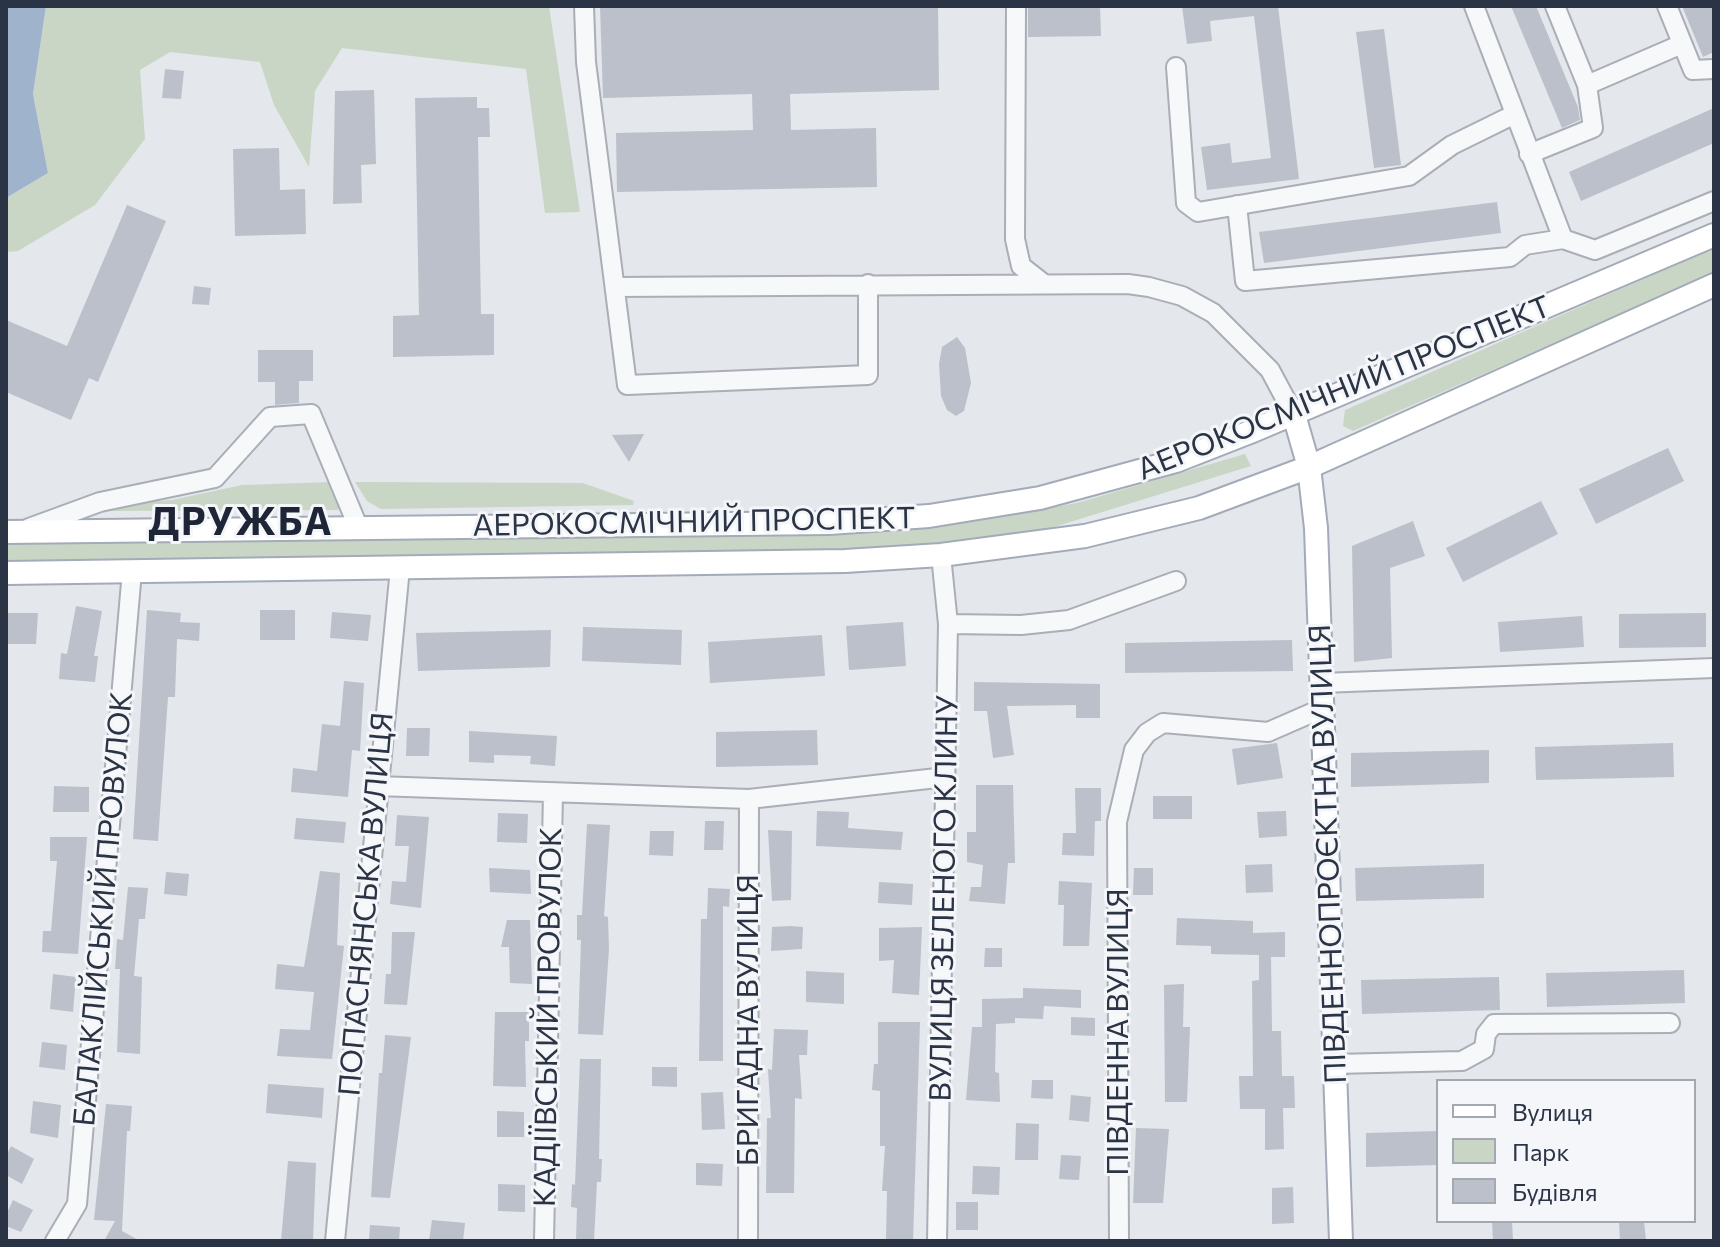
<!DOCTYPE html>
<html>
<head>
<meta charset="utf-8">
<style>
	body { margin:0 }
	#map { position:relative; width:1720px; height:1247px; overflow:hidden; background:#e4e7ec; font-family:Commissioner,sans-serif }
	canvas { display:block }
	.frame { position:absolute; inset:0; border:8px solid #2b3445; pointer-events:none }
	.legend { position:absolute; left:1436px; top:1079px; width:260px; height:144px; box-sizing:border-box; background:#f4f6f9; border:2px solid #a4a8b1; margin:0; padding:10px 14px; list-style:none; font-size:24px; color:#2b3445 }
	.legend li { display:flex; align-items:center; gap:16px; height:40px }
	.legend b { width:40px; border:2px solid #a4a8b1 }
</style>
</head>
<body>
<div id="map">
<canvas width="1720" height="1247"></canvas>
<div class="frame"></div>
<ul class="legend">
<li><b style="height:10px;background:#fff"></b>Вулиця</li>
<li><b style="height:22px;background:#c9d6c5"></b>Парк</li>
<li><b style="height:22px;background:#bbc0ca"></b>Будівля</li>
</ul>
</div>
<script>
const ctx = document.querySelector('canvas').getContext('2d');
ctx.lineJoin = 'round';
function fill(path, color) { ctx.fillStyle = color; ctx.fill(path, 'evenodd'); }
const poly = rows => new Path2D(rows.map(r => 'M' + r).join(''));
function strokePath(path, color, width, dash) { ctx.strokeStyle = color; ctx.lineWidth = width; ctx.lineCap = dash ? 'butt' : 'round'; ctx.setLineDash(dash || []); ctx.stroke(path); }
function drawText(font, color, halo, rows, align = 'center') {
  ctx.font = font + ' Commissioner,sans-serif'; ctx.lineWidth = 6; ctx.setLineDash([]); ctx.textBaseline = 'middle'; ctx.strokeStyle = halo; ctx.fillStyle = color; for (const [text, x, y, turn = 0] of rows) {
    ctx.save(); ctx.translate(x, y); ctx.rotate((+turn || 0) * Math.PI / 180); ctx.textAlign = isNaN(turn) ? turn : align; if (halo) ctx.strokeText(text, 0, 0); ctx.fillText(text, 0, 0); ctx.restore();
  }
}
fill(poly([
	[46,6,549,6,580,212,545,213,526,69,342,48,315,91,309,167,274,105,260,62,170,52,140,70,145,139,95,205,18,251,6,252,6,198,48,173,33,94],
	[1714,248,1714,273,1353,431,1343,426,1345,410],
	[1245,454,1251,466,1025,536,906,548,653,556,6,565,6,542,878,529,1008,515,1077,503],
	[333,482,341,507,337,510,108,511,111,504,172,500,242,485],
	[355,482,583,483,634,501,633,505,381,509,367,501]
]), '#c9d6c5');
fill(poly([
	[6,6,46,6,33,94,48,173,6,198]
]), '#9fb4cc');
fill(poly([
	[600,6,938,6,939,90,790,94,791,130,876,128,877,187,617,192,616,133,753,130,752,94,603,98],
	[1028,6,1100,6,1101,36,1028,37],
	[1182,6,1278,6,1299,179,1207,190,1201,147,1230,143,1232,163,1271,158,1254,16,1210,21,1212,41,1187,44],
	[1511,6,1536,6,1578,107,1580,120,1562,128],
	[1682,6,1714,6,1714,52,1703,57],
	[1384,29,1401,165,1374,168,1356,32],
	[165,69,184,71,181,99,162,98],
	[374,90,376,164,361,165,362,203,333,204,335,91],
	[477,97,477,108,489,108,490,137,478,137,481,314,494,314,494,355,393,357,393,316,419,315,415,98],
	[1714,108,1714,143,1581,201,1569,172],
	[279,148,280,190,305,189,306,234,235,236,233,149],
	[1497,202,1501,233,1264,263,1259,232],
	[127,205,166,221,98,382,89,378,71,420,6,392,6,320,67,346],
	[194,286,211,288,209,305,192,304],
	[957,337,965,348,971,383,964,411,956,416,947,410,941,396,939,364,942,347],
	[258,350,313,350,313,381,299,381,299,403,275,405,275,382,258,382],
	[644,434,629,462,612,435],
	[1668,448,1684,481,1596,524,1579,489],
	[1541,501,1558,534,1463,582,1446,548],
	[1413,521,1425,556,1390,568,1392,658,1354,662,1352,546],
	[76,606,102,611,94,656,98,656,95,682,59,679,61,653,67,654],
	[147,610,181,613,180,622,200,623,199,641,177,639,175,697,168,697,158,841,133,839],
	[260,610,295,610,295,640,260,640],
	[332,612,371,615,368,641,330,638],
	[7,613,38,613,36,644,6,644],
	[1706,613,1706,647,1619,648,1619,614],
	[1582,616,1584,647,1500,652,1498,622],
	[903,622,906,666,849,670,846,626],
	[583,627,682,630,681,665,582,661],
	[551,630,550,667,418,671,416,633],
	[822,635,825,676,710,683,708,642],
	[1292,640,1293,671,1125,673,1125,643],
	[344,681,364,683,360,751,352,750,348,797,291,792,293,768,317,771,322,724,340,726],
	[974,682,1100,684,1100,718,1076,718,1076,705,1007,706,1014,755,993,758,987,711,974,711],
	[407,728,430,728,429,756,406,756],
	[817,730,818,765,716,767,716,732],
	[469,731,557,736,555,766,530,764,531,756,494,755,494,763,469,762],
	[1277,743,1283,778,1237,785,1232,749],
	[1673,743,1674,777,1536,780,1535,747],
	[1489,750,1489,783,1351,787,1351,753],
	[976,785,1013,785,1015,863,1008,863,1005,904,969,901,971,887,981,887,983,865,967,862,967,832,976,832],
	[54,786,89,787,89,812,53,812],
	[1075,788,1101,788,1101,821,1095,821,1094,856,1062,855,1063,833,1076,833],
	[1153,796,1192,796,1192,819,1153,819],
	[817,811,849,812,848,828,903,832,901,850,816,846],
	[1286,811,1287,836,1259,838,1257,812],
	[498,813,528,814,527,843,497,842],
	[397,815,429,817,421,908,390,904,392,881,406,882,409,846,395,846],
	[296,818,346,822,344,843,294,839],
	[705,821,724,821,723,850,704,850],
	[587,824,610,825,604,916,608,917,609,949,603,1035,578,1034,581,940,577,940,577,915,582,915],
	[768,830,792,831,791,900,772,901],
	[650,831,674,831,673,856,649,855],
	[50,837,87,837,78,954,42,952,43,931,51,931,57,861,50,861],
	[1272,864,1273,892,1246,893,1245,865],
	[1484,864,1484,898,1356,901,1355,868],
	[489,868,530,870,531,894,490,892],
	[1134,868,1153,868,1153,895,1133,895],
	[320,871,340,873,337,945,344,946,332,1059,277,1056,280,1029,310,1030,314,992,275,989,277,964,304,967],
	[166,872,189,874,187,896,164,894],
	[1059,881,1092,883,1089,946,1063,946,1064,905,1058,905],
	[879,882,913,884,912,905,878,903],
	[128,887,148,888,145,919,139,919,134,976,142,977,140,1054,117,1052,120,969,115,969,117,939,123,940],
	[708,888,730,889,729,907,723,906,723,1061,699,1061,701,919,707,919],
	[1177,918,1253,921,1253,933,1285,932,1285,957,1271,957,1272,1031,1281,1031,1282,1076,1294,1076,1295,1108,1283,1108,1284,1149,1265,1150,1265,1109,1240,1109,1239,1076,1253,1076,1252,981,1259,980,1259,955,1211,954,1211,946,1176,945],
	[507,920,530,920,532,984,510,983,509,947,501,947],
	[790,926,803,927,802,949,771,951,772,927],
	[922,927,919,995,892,993,894,960,879,961,879,928],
	[392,932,415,932,407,1005,384,1004,386,974,391,974],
	[985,948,1002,948,1002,967,984,967],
	[1684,970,1685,1003,1547,1007,1546,973],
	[806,971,844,973,844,1004,806,1002],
	[53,974,76,977,73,1012,50,1009],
	[1499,977,1500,1010,1362,1014,1361,980],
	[1184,984,1183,1027,1190,1027,1187,1102,1165,1102,1164,985],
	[1023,988,1081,990,1081,1008,1044,1006,1043,1019,1015,1018,1015,1023,996,1024,995,1072,999,1073,1000,1102,966,1100,972,1027,982,1027,982,999,1023,998],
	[495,1012,529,1012,529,1041,525,1041,526,1087,493,1086],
	[1071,1017,1095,1018,1095,1036,1071,1035],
	[878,1022,920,1022,913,1241,886,1241,887,1191,882,1191,885,1146,880,1146,880,1091,872,1090,874,1064,878,1064],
	[774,1029,808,1030,807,1055,799,1055,802,1099,795,1098,794,1193,766,1193,767,1118,771,1118,768,1069,772,1070],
	[385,1035,411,1037,390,1198,371,1197,379,1073,382,1073],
	[42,1042,67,1045,65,1070,39,1067],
	[580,1059,601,1059,599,1159,602,1159,601,1182,597,1182,594,1241,576,1241,577,1208,571,1207,572,1184,575,1185],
	[652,1067,677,1067,677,1087,652,1086],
	[1032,1080,1053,1080,1053,1099,1031,1098],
	[268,1084,324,1088,322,1118,266,1113],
	[723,1092,725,1129,702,1130,701,1093],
	[1071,1095,1091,1097,1089,1122,1069,1120],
	[33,1101,61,1105,58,1138,30,1133],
	[106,1104,132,1106,130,1131,127,1131,122,1231,140,1241,104,1241,115,1221,94,1220],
	[497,1111,524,1112,524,1137,497,1137],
	[1016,1123,1039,1124,1038,1160,1015,1160],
	[1136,1128,1169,1129,1163,1203,1133,1203],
	[1438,1131,1438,1165,1366,1167,1366,1133],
	[11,1146,34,1159,22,1184,6,1175,6,1156],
	[1061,1155,1081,1156,1079,1180,1059,1179],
	[288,1161,316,1163,313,1241,281,1241],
	[696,1163,723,1164,722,1186,696,1185],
	[973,1166,1000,1167,999,1195,972,1194],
	[498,1184,525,1185,525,1212,498,1211],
	[1293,1187,1294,1223,1272,1224,1272,1188],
	[13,1200,33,1210,21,1232,6,1226,6,1215],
	[956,1202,978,1202,978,1230,956,1230],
	[432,1220,465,1223,463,1241,429,1241],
	[1492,1221,1512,1221,1513,1241,1493,1241],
	[1619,1221,1644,1221,1646,1241,1620,1241],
	[370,1225,400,1227,399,1241,369,1241]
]), '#bbc0ca');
const minor = poly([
	[584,6,586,62,627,385,868,375,868,284],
	[1016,6,1015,239,1021,266,1044,284],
	[1474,6,1563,239,1595,250,1714,201],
	[1555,6,1587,85,1682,44],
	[1667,6,1693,70,1714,69],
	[1176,67,1186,203,1198,212,1409,176,1452,145,1515,114],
	[1529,154,1593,128,1587,85],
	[1237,205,1245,281,1510,257,1525,245,1563,239],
	[615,287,1128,284,1149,287,1182,296,1213,313,1270,370,1294,415],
	[29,528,100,502,215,478,270,417,311,414,359,529],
	[948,624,1021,625,1069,620,1176,581],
	[1322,683,1714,668],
	[377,786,749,799,946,777],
	[1335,1064,1462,1061,1484,1049,1486,1034,1494,1024,1670,1023],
	[55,1241,77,1204,132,571],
	[335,1241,400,568],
	[544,1241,553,793],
	[748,1241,749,799],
	[937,1241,948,624,941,555],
	[1119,1241,1117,822,1134,750,1147,733,1163,723,1268,732,1323,708]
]);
const major = poly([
	[1294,415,1309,467,1316,528,1341,1241],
	[6,532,829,523,929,516,1040,498,1176,461,1250,432,1714,235],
	[6,573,845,561,941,555,1085,536,1199,508,1309,467,1714,285]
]);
strokePath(minor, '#a9aeb7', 22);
strokePath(major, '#a3abb8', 26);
strokePath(minor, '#f7f8fa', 18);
strokePath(major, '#fff', 22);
drawText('30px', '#2b3445', '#f4f6f9', [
	["АЕРОКОСМІЧНИЙ ПРОСПЕКТ",1344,388,-22],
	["АЕРОКОСМІЧНИЙ ПРОСПЕКТ",694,522,-1],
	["ПІВДЕННОПРОЄКТНА ВУЛИЦЯ",1328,854,-92],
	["ВУЛИЦЯ ЗЕЛЕНОГО КЛИНУ",944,898,-89],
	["ПОПАСНЯНСЬКА ВУЛИЦЯ",366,904,-85],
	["БАЛАКЛІЙСЬКИЙ ПРОВУЛОК",103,909,-85],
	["КАДІЇВСЬКИЙ ПРОВУЛОК",548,1017,-89],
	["БРИГАДНА ВУЛИЦЯ",748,1020,-90],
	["ПІВДЕННА ВУЛИЦЯ",1118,1032,-90]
]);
ctx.letterSpacing = '2px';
drawText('bold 38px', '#1d2536', '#f4f6f9', [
	["ДРУЖБА",241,522]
]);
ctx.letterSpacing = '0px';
</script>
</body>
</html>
